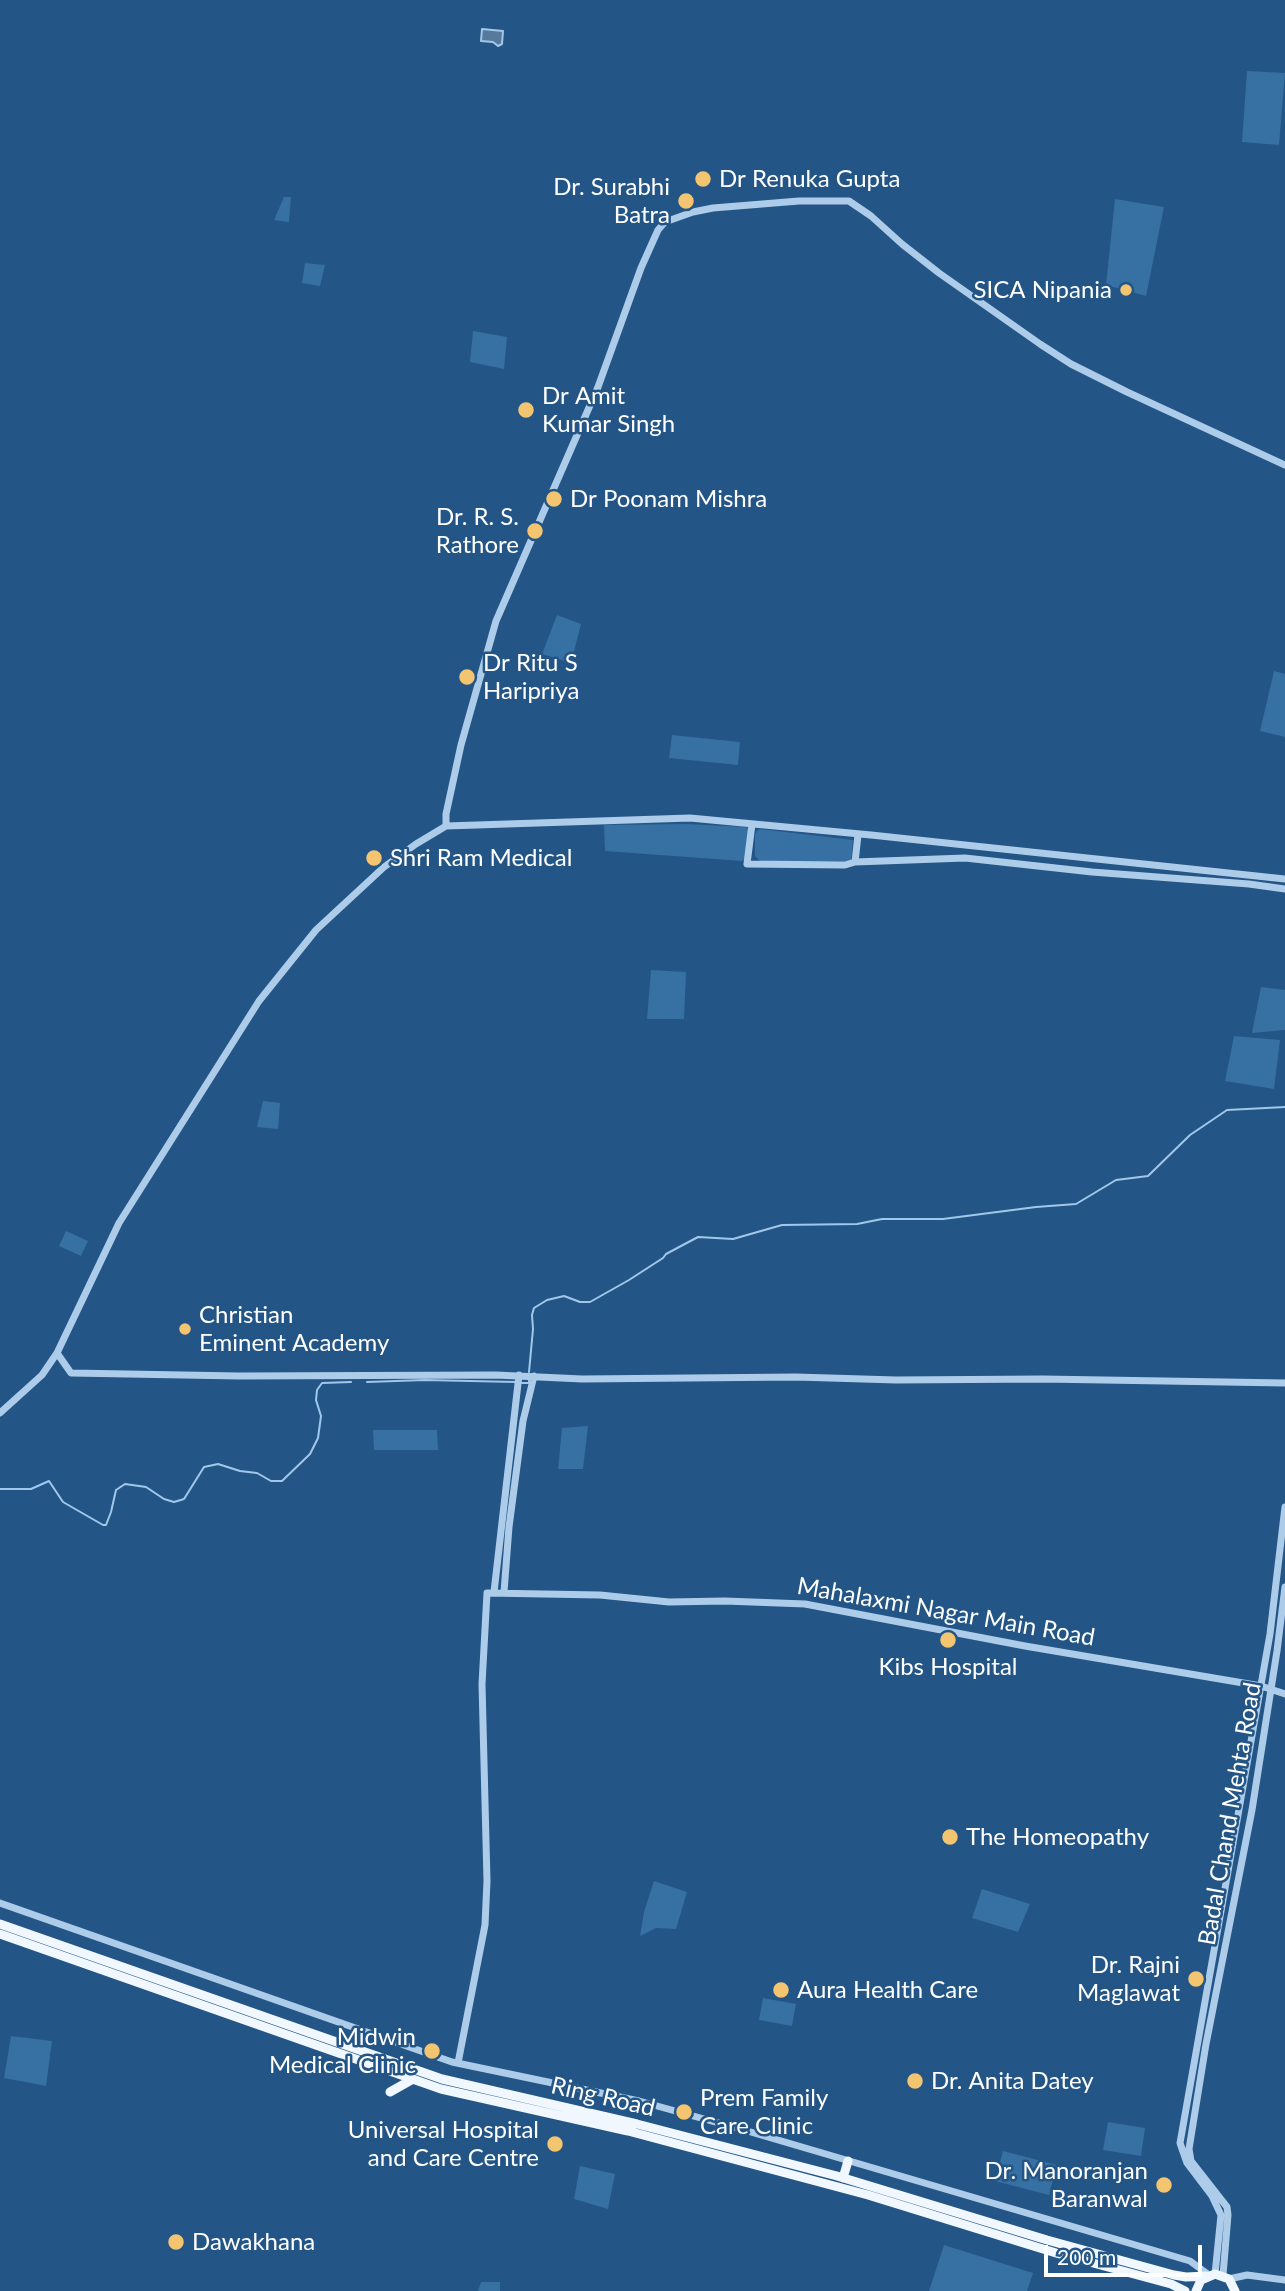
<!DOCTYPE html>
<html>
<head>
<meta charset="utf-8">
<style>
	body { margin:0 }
	#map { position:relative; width:1285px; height:2291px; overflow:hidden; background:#235586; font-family:Lato,sans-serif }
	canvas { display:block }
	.scale { position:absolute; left:1044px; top:2245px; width:158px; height:32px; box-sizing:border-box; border:4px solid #fff; border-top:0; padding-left:9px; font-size:21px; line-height:24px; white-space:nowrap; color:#fff; -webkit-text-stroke:5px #235586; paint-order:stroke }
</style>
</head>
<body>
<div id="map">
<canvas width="1285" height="2291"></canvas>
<div class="scale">200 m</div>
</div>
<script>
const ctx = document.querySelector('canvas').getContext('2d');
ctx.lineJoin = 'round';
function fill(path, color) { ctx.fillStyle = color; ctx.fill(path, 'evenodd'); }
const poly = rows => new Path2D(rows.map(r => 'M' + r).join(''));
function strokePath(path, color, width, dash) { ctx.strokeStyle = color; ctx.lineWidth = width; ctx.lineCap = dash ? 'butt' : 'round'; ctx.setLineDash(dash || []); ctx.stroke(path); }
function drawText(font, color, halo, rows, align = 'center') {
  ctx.font = font + ' Lato,sans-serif'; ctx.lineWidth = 5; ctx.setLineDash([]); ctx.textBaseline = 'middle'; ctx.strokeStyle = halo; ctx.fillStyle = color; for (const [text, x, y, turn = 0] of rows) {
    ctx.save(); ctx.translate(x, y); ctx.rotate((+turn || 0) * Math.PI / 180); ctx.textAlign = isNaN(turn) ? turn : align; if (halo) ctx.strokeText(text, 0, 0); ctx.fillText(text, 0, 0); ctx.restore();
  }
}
fill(poly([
	[1247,71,1285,73,1279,145,1242,142],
	[284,197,291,197,289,222,274,220],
	[1115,199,1164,207,1146,296,1106,285],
	[305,263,325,265,320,286,302,283],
	[473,331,507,337,504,369,470,362],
	[557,615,581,624,571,663,542,654],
	[1274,671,1285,674,1285,737,1260,731],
	[672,735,740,742,738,765,669,758],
	[686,824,746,827,749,831,746,858,742,861,605,851,604,825],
	[760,829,853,840,851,861,761,862,755,856,755,835,757,831],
	[651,970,686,972,684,1019,647,1019],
	[1261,987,1285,990,1285,1030,1252,1033],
	[1234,1036,1280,1040,1274,1089,1225,1081],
	[263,1101,280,1103,278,1129,257,1127],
	[66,1231,88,1241,81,1256,59,1246],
	[588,1426,583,1469,558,1469,562,1428],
	[373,1430,437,1430,438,1450,374,1450],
	[654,1881,687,1892,676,1929,656,1928,640,1936,644,1912],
	[982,1889,1030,1904,1018,1932,972,1918],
	[763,1998,796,2004,792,2026,759,2020],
	[11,2036,52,2041,46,2086,4,2078],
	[1108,2122,1145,2128,1141,2156,1103,2150],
	[1003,2151,1057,2165,1049,2195,995,2181],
	[580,2166,615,2174,608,2209,574,2199],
	[944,2245,1033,2273,1027,2291,929,2291],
	[481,2282,500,2282,500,2291,478,2291]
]), '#3770a3');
const water = poly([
	[482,29,503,31,502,44,498,46,493,42,481,41,482,29]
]);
fill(water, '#57799b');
strokePath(water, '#a1c8ea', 2);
strokePath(poly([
	[529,1372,533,1329,532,1315,534,1308,547,1300,564,1296,580,1302,590,1302,629,1280,663,1258,666,1254,698,1237,733,1239,782,1225,857,1224,882,1219,943,1219,1036,1207,1076,1204,1116,1180,1148,1176,1190,1135,1227,1110,1285,1107],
	[367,1382,425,1380,516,1382],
	[521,1383,529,1383,529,1378],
	[0,1489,31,1489,49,1481,63,1502,103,1525,106,1525,111,1512,116,1490,125,1484,146,1487,164,1499,174,1502,184,1499,204,1467,218,1464,240,1471,257,1473,271,1481,282,1481,310,1454,318,1438,321,1416,316,1400,317,1390,322,1383,351,1382]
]), '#a1c8ea', 2);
strokePath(poly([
	[752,824,747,864,845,865,855,862,965,858,1092,872,1249,884,1285,889],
	[446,826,446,814,461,745,496,621,598,387,641,268,658,230,665,222,693,212,713,208,799,201,849,201,871,216,902,244,939,273,1040,344,1071,364,1127,392,1285,465],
	[855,862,858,835],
	[57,1353,71,1373,239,1376,496,1375,582,1379,796,1377,896,1380,1043,1379,1285,1383],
	[0,1413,42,1375,57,1353,119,1223,259,1001,316,930,384,867,416,844,446,826,690,818,871,835,1285,879],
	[494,1592,519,1375],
	[504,1592,509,1527,523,1421,534,1376],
	[0,1903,452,2062,639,2101,744,2130,1190,2261,1209,2275],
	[458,2063,485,1925,487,1881,482,1684,487,1593,600,1595,669,1602,725,1601,805,1604,1025,1646,1261,1686,1285,1694],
	[1215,2274,1221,2215,1212,2196,1187,2163,1180,2143,1270,1634,1285,1507],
	[1223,2275,1228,2215,1227,2207,1191,2161,1189,2149,1206,2044,1252,1810,1277,1651,1285,1587],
	[1229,2279,1247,2275,1285,2280]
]), '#adcce9', 7);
strokePath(poly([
	[0,1924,442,2079,637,2124,837,2176,1047,2240,1174,2275,1186,2277,1206,2276],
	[0,1934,441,2089,628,2131,868,2195,1056,2253,1171,2284,1185,2291],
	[390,2092,413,2079],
	[843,2178,848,2161],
	[1196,2291,1201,2280,1215,2274,1229,2279,1235,2291]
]), '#f0f7fe', 9);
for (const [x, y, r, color] of [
	[703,179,9,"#f4c570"],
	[686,201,9,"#f4c570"],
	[1126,290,7,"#f4c570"],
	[526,410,9,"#f4c570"],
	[554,499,9,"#f4c570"],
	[535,531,9,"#f4c570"],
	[467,677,9,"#f4c570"],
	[374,858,9,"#f4c570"],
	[185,1329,7,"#f4c570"],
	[948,1640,9,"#f4c570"],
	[950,1837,9,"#f4c570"],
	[1196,1979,9,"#f4c570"],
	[781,1990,9,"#f4c570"],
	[432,2051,9,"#f4c570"],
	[915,2081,9,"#f4c570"],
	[684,2112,9,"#f4c570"],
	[555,2144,9,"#f4c570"],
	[1164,2185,9,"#f4c570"],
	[176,2242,9,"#f4c570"]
]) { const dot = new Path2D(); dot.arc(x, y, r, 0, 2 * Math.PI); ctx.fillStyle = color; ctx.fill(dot); strokePath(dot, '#235586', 2.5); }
drawText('24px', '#fff', '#235586', [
	["Dr Renuka Gupta",719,179],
	["Dr. Surabhi",670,187,"right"],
	["Batra",670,215,"right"],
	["SICA Nipania",1112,290,"right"],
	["Dr Amit",542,396],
	["Kumar Singh",542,424],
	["Dr Poonam Mishra",570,499],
	["Dr. R. S.",519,517,"right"],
	["Rathore",519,545,"right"],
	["Dr Ritu S",483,663],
	["Haripriya",483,691],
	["Shri Ram Medical",390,858],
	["Christian",199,1315],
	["Eminent Academy",199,1343],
	["Kibs Hospital",948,1667,"center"],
	["The Homeopathy",966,1837],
	["Dr. Rajni",1180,1965,"right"],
	["Maglawat",1180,1993,"right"],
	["Aura Health Care",797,1990],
	["Midwin",416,2037,"right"],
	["Medical Clinic",416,2065,"right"],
	["Dr. Anita Datey",931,2081],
	["Prem Family",700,2098],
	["Care Clinic",700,2126],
	["Universal Hospital",539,2130,"right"],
	["and Care Centre",539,2158,"right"],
	["Dr. Manoranjan",1148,2171,"right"],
	["Baranwal",1148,2199,"right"],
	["Dawakhana",192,2242]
], 'left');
drawText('24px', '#fff', '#235586', [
	["Mahalaxmi Nagar Main Road",946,1612,10],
	["Badal Chand Mehta Road",1230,1814,-80],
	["Ring Road",603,2097,13]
]);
</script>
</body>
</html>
